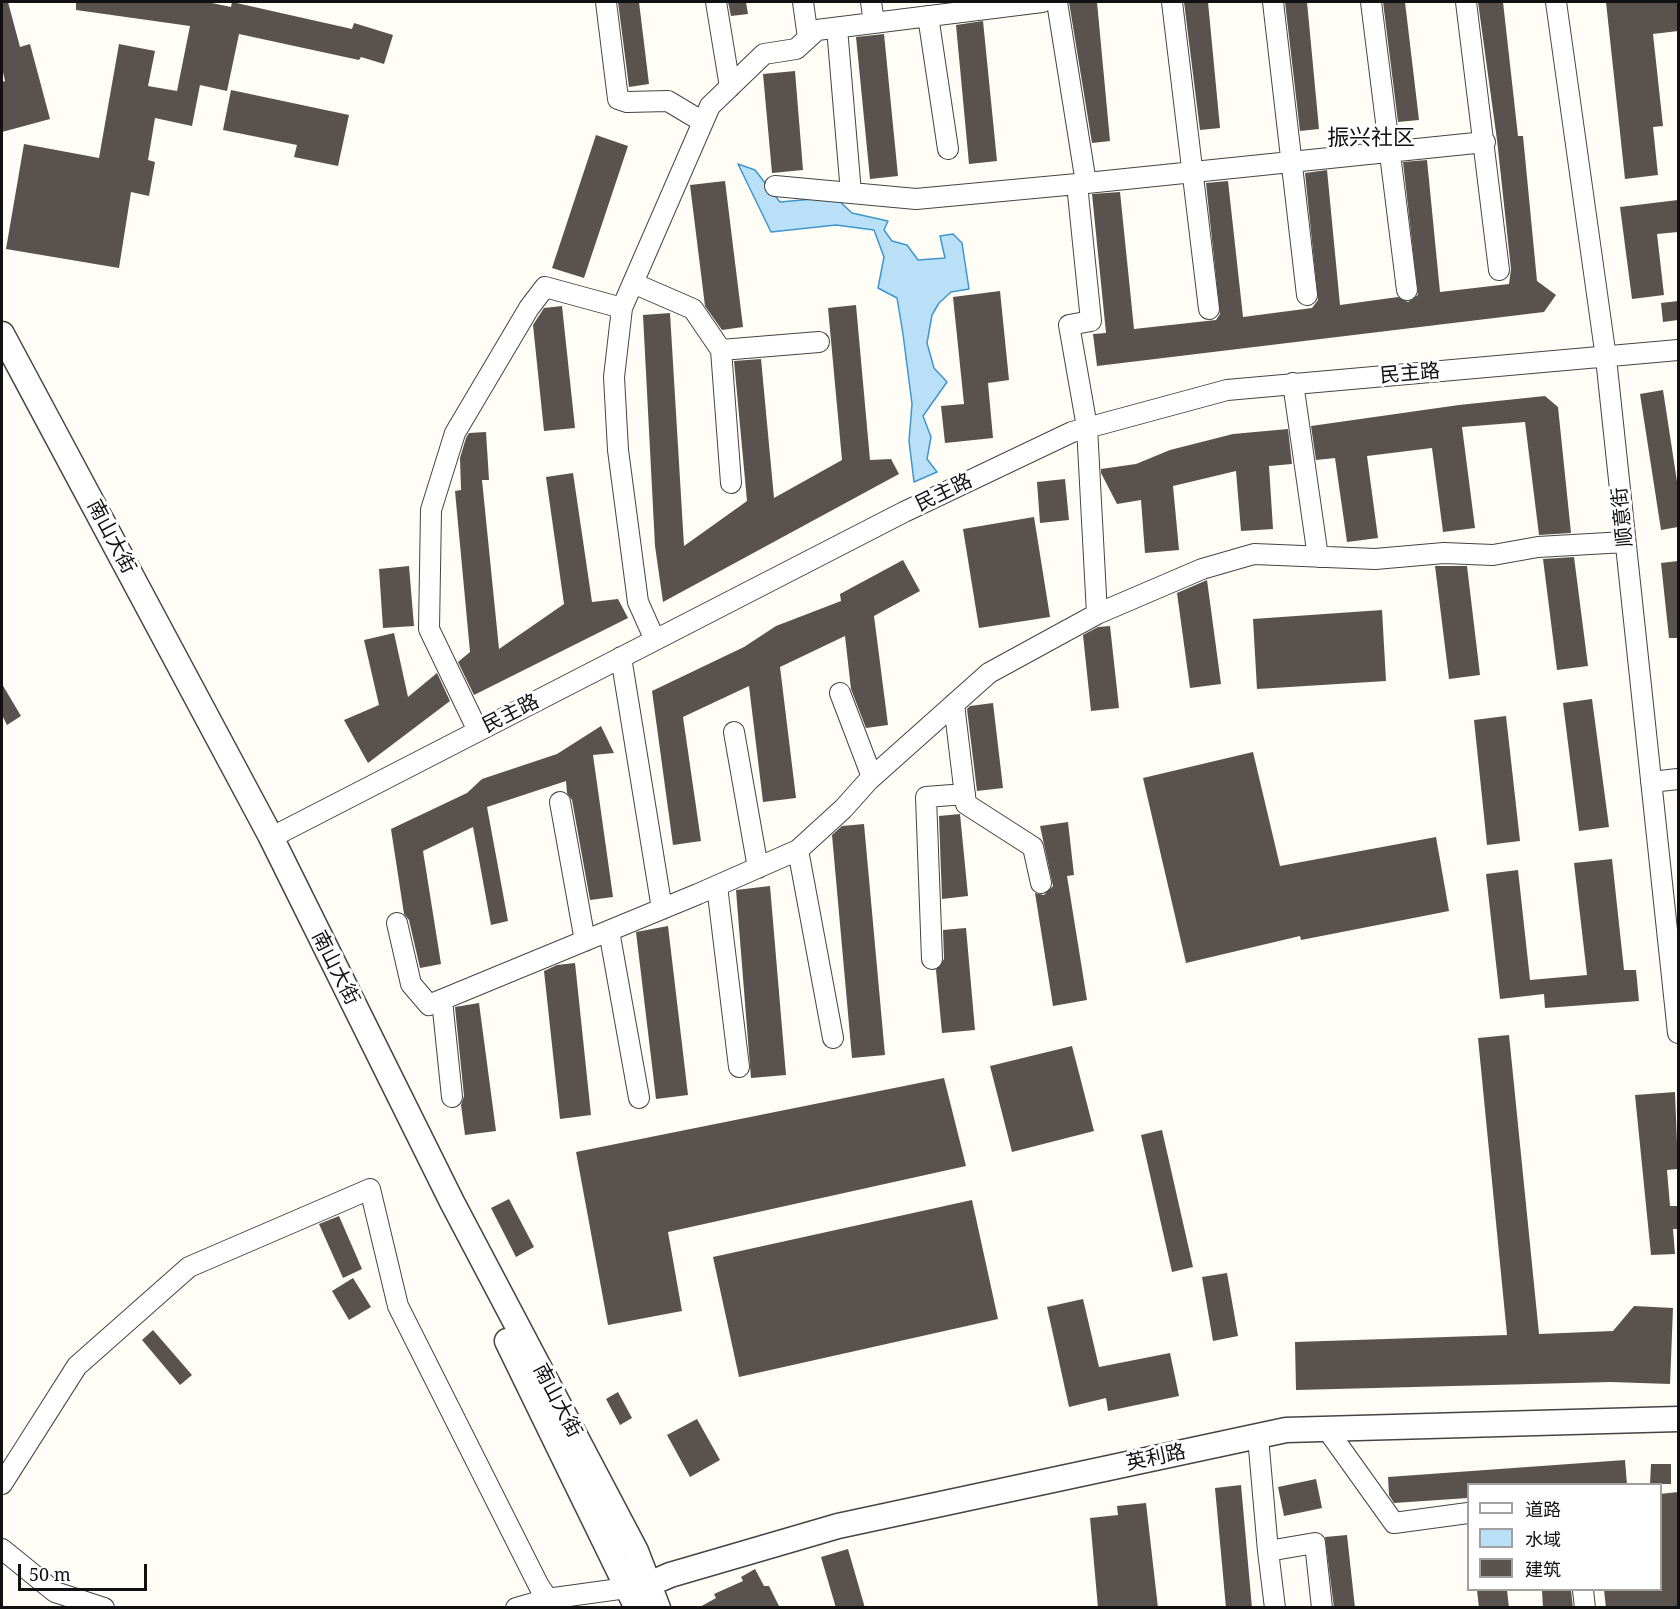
<!DOCTYPE html>
<html>
<head>
<meta charset="utf-8">
<style>
	body { margin:0 }
	#map { position:relative; width:1680px; height:1609px; overflow:hidden; background:#fffdf5; font-family:"Noto Serif","Noto Sans SC",serif }
	canvas { display:block }
	.frame { position:absolute; inset:0; border:3px solid #111; pointer-events:none }
	.legend { position:absolute; left:1467px; top:1483px; width:195px; height:108px; box-sizing:border-box; background:#fff; border:2px solid #a0a0a0; margin:0; padding:8px 10px; list-style:none; font-size:18px; color:#111 }
	.legend li { display:flex; align-items:center; gap:12px; height:30px }
	.legend b { width:30px; border:2px solid #a0a0a0 }
	.scale { position:absolute; left:18px; top:1564px; width:129px; height:27px; box-sizing:border-box; border:3px solid #111; border-top:0; padding-left:8px; font-size:18px; line-height:21px; white-space:nowrap; color:#111; -webkit-text-stroke:4px #fff; paint-order:stroke }
</style>
</head>
<body>
<div id="map">
<canvas width="1680" height="1609"></canvas>
<div class="frame"></div>
<ul class="legend">
<li><b style="height:8px;background:#fff"></b>道路</li>
<li><b style="height:16px;background:#b9e0f7"></b>水域</li>
<li><b style="height:16px;background:#5a524d"></b>建筑</li>
</ul>
<div class="scale">50 m</div>
</div>
<script>
const ctx = document.querySelector('canvas').getContext('2d');
ctx.lineJoin = 'round';
function fill(path, color) { ctx.fillStyle = color; ctx.fill(path, 'evenodd'); }
const poly = rows => new Path2D(rows.map(r => 'M' + r).join(''));
function strokePath(path, color, width, dash) { ctx.strokeStyle = color; ctx.lineWidth = width; ctx.lineCap = dash ? 'butt' : 'round'; ctx.setLineDash(dash || []); ctx.stroke(path); }
function drawText(font, color, halo, rows, align = 'center') {
  ctx.font = font + ' "Noto Serif","Noto Sans SC",serif'; ctx.lineWidth = 6; ctx.setLineDash([]); ctx.textBaseline = 'middle'; ctx.strokeStyle = halo; ctx.fillStyle = color; for (const [text, x, y, turn = 0] of rows) {
    ctx.save(); ctx.translate(x, y); ctx.rotate((+turn || 0) * Math.PI / 180); ctx.textAlign = isNaN(turn) ? turn : align; if (halo) ctx.strokeText(text, 0, 0); ctx.fillText(text, 0, 0); ctx.restore();
  }
}
const water = poly([
	[738,164,755,170,780,202,835,197,852,213,888,221,884,230,892,241,907,245,918,260,945,258,940,236,953,234,962,243,969,289,951,292,939,303,932,315,927,343,934,368,947,382,923,416,931,437,927,459,937,472,914,482,909,441,912,404,903,334,897,298,878,288,884,257,874,230,836,225,771,232,738,164]
]);
fill(water, '#b9e0f7');
strokePath(water, '#3f96cf', 1.5);
fill(poly([
	[2,2,8,2,20,47,30,44,50,119,2,132,2,82,5,81,2,68],
	[76,2,207,2,231,7,232,2,352,29,354,23,393,35,384,64,361,57,359,60,239,34,227,91,200,85,192,126,155,118,148,160,155,162,149,196,131,192,119,268,6,249,24,144,99,158,119,44,155,51,148,86,177,91,190,26,76,10],
	[618,2,639,2,649,84,629,87],
	[728,2,746,2,748,14,731,16],
	[1069,2,1097,2,1110,141,1092,143],
	[1184,2,1208,2,1220,128,1200,130],
	[1285,2,1307,2,1319,129,1300,131],
	[1383,2,1405,2,1419,120,1398,122],
	[1478,2,1503,2,1518,136,1523,136,1537,281,1556,295,1544,312,1097,366,1093,334,1106,333,1092,194,1120,192,1134,329,1216,320,1220,314,1206,183,1228,181,1243,317,1312,308,1318,300,1305,173,1327,170,1340,305,1398,297,1408,302,1418,295,1403,162,1427,160,1440,292,1509,284,1511,269,1497,140],
	[1606,2,1678,2,1678,31,1653,34,1663,126,1653,127,1658,175,1625,179],
	[983,21,997,161,969,164,956,25],
	[884,34,898,176,870,179,856,37],
	[795,71,803,170,772,173,763,74],
	[231,90,349,115,338,166,294,157,297,145,223,130],
	[596,135,628,146,584,278,552,268],
	[725,181,743,327,722,330,705,306,690,185],
	[1678,200,1678,232,1657,234,1664,295,1632,299,1620,207],
	[1000,291,1009,380,988,383,993,438,945,443,941,406,964,404,953,297],
	[1678,301,1678,320,1663,322,1661,303],
	[856,305,870,460,891,459,899,474,663,602,655,546,643,315,670,313,684,546,747,501,734,361,761,359,774,498,842,460,828,308],
	[562,306,575,428,544,431,533,325,544,308],
	[1663,390,1678,488,1678,527,1661,530,1640,394],
	[1545,396,1558,407,1571,533,1539,535,1525,422,1462,427,1475,528,1443,532,1432,448,1367,456,1378,538,1347,542,1335,458,1316,460,1311,426,1459,405],
	[1288,429,1292,464,1269,466,1273,529,1241,531,1236,471,1173,486,1179,550,1145,553,1141,500,1117,504,1101,473,1101,469,1136,464,1170,450,1233,434],
	[486,432,489,480,482,480,499,649,564,604,546,477,573,473,592,602,618,599,628,618,474,695,458,662,470,652,455,491,461,490,460,458,466,438,469,433],
	[1065,479,1069,520,1040,523,1037,482],
	[1034,517,1050,617,979,628,963,529],
	[1574,557,1588,666,1557,670,1543,559],
	[903,560,920,591,874,616,888,725,866,728,851,689,845,636,780,667,796,798,763,802,749,686,683,717,701,841,673,845,652,691,744,647,776,626,841,601,840,594],
	[1678,561,1678,638,1669,638,1661,563],
	[409,566,414,626,383,628,379,569],
	[1435,566,1467,566,1480,675,1449,679],
	[1207,580,1221,684,1190,688,1177,593],
	[1382,610,1386,681,1257,689,1253,619],
	[1110,626,1119,708,1091,711,1083,635,1098,627],
	[394,633,408,697,437,673,450,701,368,763,344,720,379,705,364,640],
	[2,684,21,716,7,725,2,715],
	[1592,699,1609,827,1579,831,1563,703],
	[993,703,1003,788,977,791,967,709,970,706],
	[1506,716,1520,841,1487,845,1474,720],
	[601,726,614,753,593,755,613,897,590,900,572,800,567,793,566,781,487,807,508,921,491,925,473,827,423,851,441,964,420,968,409,920,404,914,391,829,467,793,482,779,557,754],
	[1253,752,1280,866,1436,837,1449,911,1301,940,1300,936,1186,963,1143,778],
	[960,814,968,896,942,899,939,816],
	[1068,822,1074,875,1067,876,1087,1000,1053,1006,1035,893,1044,895,1053,886,1040,826],
	[864,824,885,1055,852,1058,832,835,842,826],
	[1612,859,1624,970,1636,970,1639,1001,1545,1008,1544,994,1500,999,1486,874,1518,870,1530,980,1587,975,1574,863],
	[770,886,786,1075,751,1078,736,890],
	[668,926,688,1095,656,1099,636,932],
	[966,928,975,1030,942,1033,936,970,944,959,943,930],
	[575,963,591,1115,560,1119,544,971,557,965],
	[479,1003,496,1131,465,1135,461,1105,464,1096,455,1007],
	[1509,1035,1539,1334,1613,1331,1634,1306,1673,1308,1670,1384,1611,1382,1296,1390,1295,1342,1507,1335,1478,1038],
	[1072,1046,1094,1131,1012,1152,990,1066],
	[944,1078,966,1166,668,1232,682,1311,608,1325,576,1152],
	[1675,1092,1678,1169,1667,1170,1670,1206,1678,1206,1678,1229,1673,1229,1675,1254,1651,1255,1635,1095],
	[1162,1130,1193,1267,1172,1272,1141,1135],
	[509,1199,534,1247,516,1257,491,1208],
	[972,1200,998,1319,739,1377,713,1257],
	[339,1216,362,1269,343,1278,319,1224],
	[1227,1273,1238,1336,1213,1341,1202,1277],
	[353,1278,371,1307,349,1320,332,1291],
	[1083,1299,1099,1367,1170,1353,1179,1396,1108,1411,1106,1398,1069,1407,1047,1307],
	[153,1330,192,1375,180,1385,142,1340],
	[618,1392,632,1418,620,1425,606,1399],
	[697,1419,720,1460,690,1477,667,1435],
	[1625,1460,1627,1485,1468,1485,1468,1498,1394,1503,1389,1495,1388,1477],
	[1651,1464,1671,1464,1671,1484,1650,1484],
	[1316,1479,1322,1508,1284,1516,1278,1487],
	[1241,1485,1252,1608,1226,1608,1215,1488],
	[1678,1492,1678,1608,1606,1608,1604,1590,1660,1590,1660,1494],
	[1146,1503,1158,1608,1098,1608,1090,1518,1118,1515,1117,1506],
	[1347,1535,1355,1608,1334,1608,1325,1537],
	[848,1549,865,1608,836,1608,821,1557],
	[755,1569,764,1586,769,1586,780,1608,698,1608,716,1598,714,1594,743,1581,741,1577],
	[1477,1590,1507,1590,1509,1608,1479,1608],
	[1542,1590,1571,1590,1573,1608,1543,1608]
]), '#5a524d');
const minor = poly([
	[606,2,618,99,627,102,668,101,703,122],
	[716,2,730,87],
	[803,2,808,38],
	[871,2,874,23],
	[1057,2,1086,183],
	[1172,2,1209,309],
	[1273,2,1307,295],
	[1371,2,1407,290],
	[1466,2,1499,270],
	[1556,2,1606,358,1678,1033],
	[928,16,948,149],
	[837,28,851,193],
	[775,186,916,199,1077,184],
	[633,283,693,309,721,350,819,342],
	[721,350,731,483],
	[1293,383,1318,557],
	[1097,614,1087,427,1069,325,1091,321,1077,184,1485,142],
	[655,640,638,602,618,450,614,377,622,308,710,106,764,54,796,49,817,30,1042,2],
	[621,657,662,909],
	[840,693,872,777],
	[954,704,966,804,1033,847,1041,883],
	[478,731,429,629,431,510,455,433,529,308,545,287,622,308],
	[734,732,758,868],
	[1651,782,1678,779],
	[560,802,585,941],
	[270,835,280,833,904,512,1072,432,1227,390,1678,350],
	[798,850,833,1038],
	[717,886,739,1067],
	[397,923,411,984,429,1005,698,894,798,850,843,809,869,780,989,673,1097,614,1202,569,1254,554,1375,559,1444,553,1493,555,1538,547,1625,542],
	[609,931,639,1098],
	[932,959,926,797,965,794],
	[442,1000,452,1097],
	[1326,1428,1394,1523,1468,1513],
	[1258,1437,1268,1551,1315,1543,1322,1608],
	[2,1484,77,1366,189,1267,370,1189,398,1306,539,1586,554,1608],
	[2,1549,55,1592,104,1608],
	[1268,1551,1275,1608],
	[1583,1590,1585,1608],
	[516,1608,547,1599,641,1586]
]);
const tertiary = poly([
	[2,334,270,835,452,1202,636,1551,658,1608],
	[507,1341,637,1608],
	[647,1585,670,1575,838,1526,1286,1430,1678,1419]
]);
strokePath(minor, '#444', 22);
strokePath(tertiary, '#444', 27);
strokePath(minor, '#fff', 20);
strokePath(tertiary, '#fff', 24);
drawText('20px', '#111', '#fff', [
	["民主路",1410,374,-5],
	["民主路",944,493,-26],
	["顺意街",1623,517,-96],
	["南山大街",111,537,62],
	["民主路",511,714,-27],
	["南山大街",335,968,63],
	["南山大街",557,1401,62],
	["英利路",1156,1458,-12]
]);
drawText('22px', '#111', '#fff', [
	["振兴社区",1371,139]
]);
</script>
</body>
</html>
